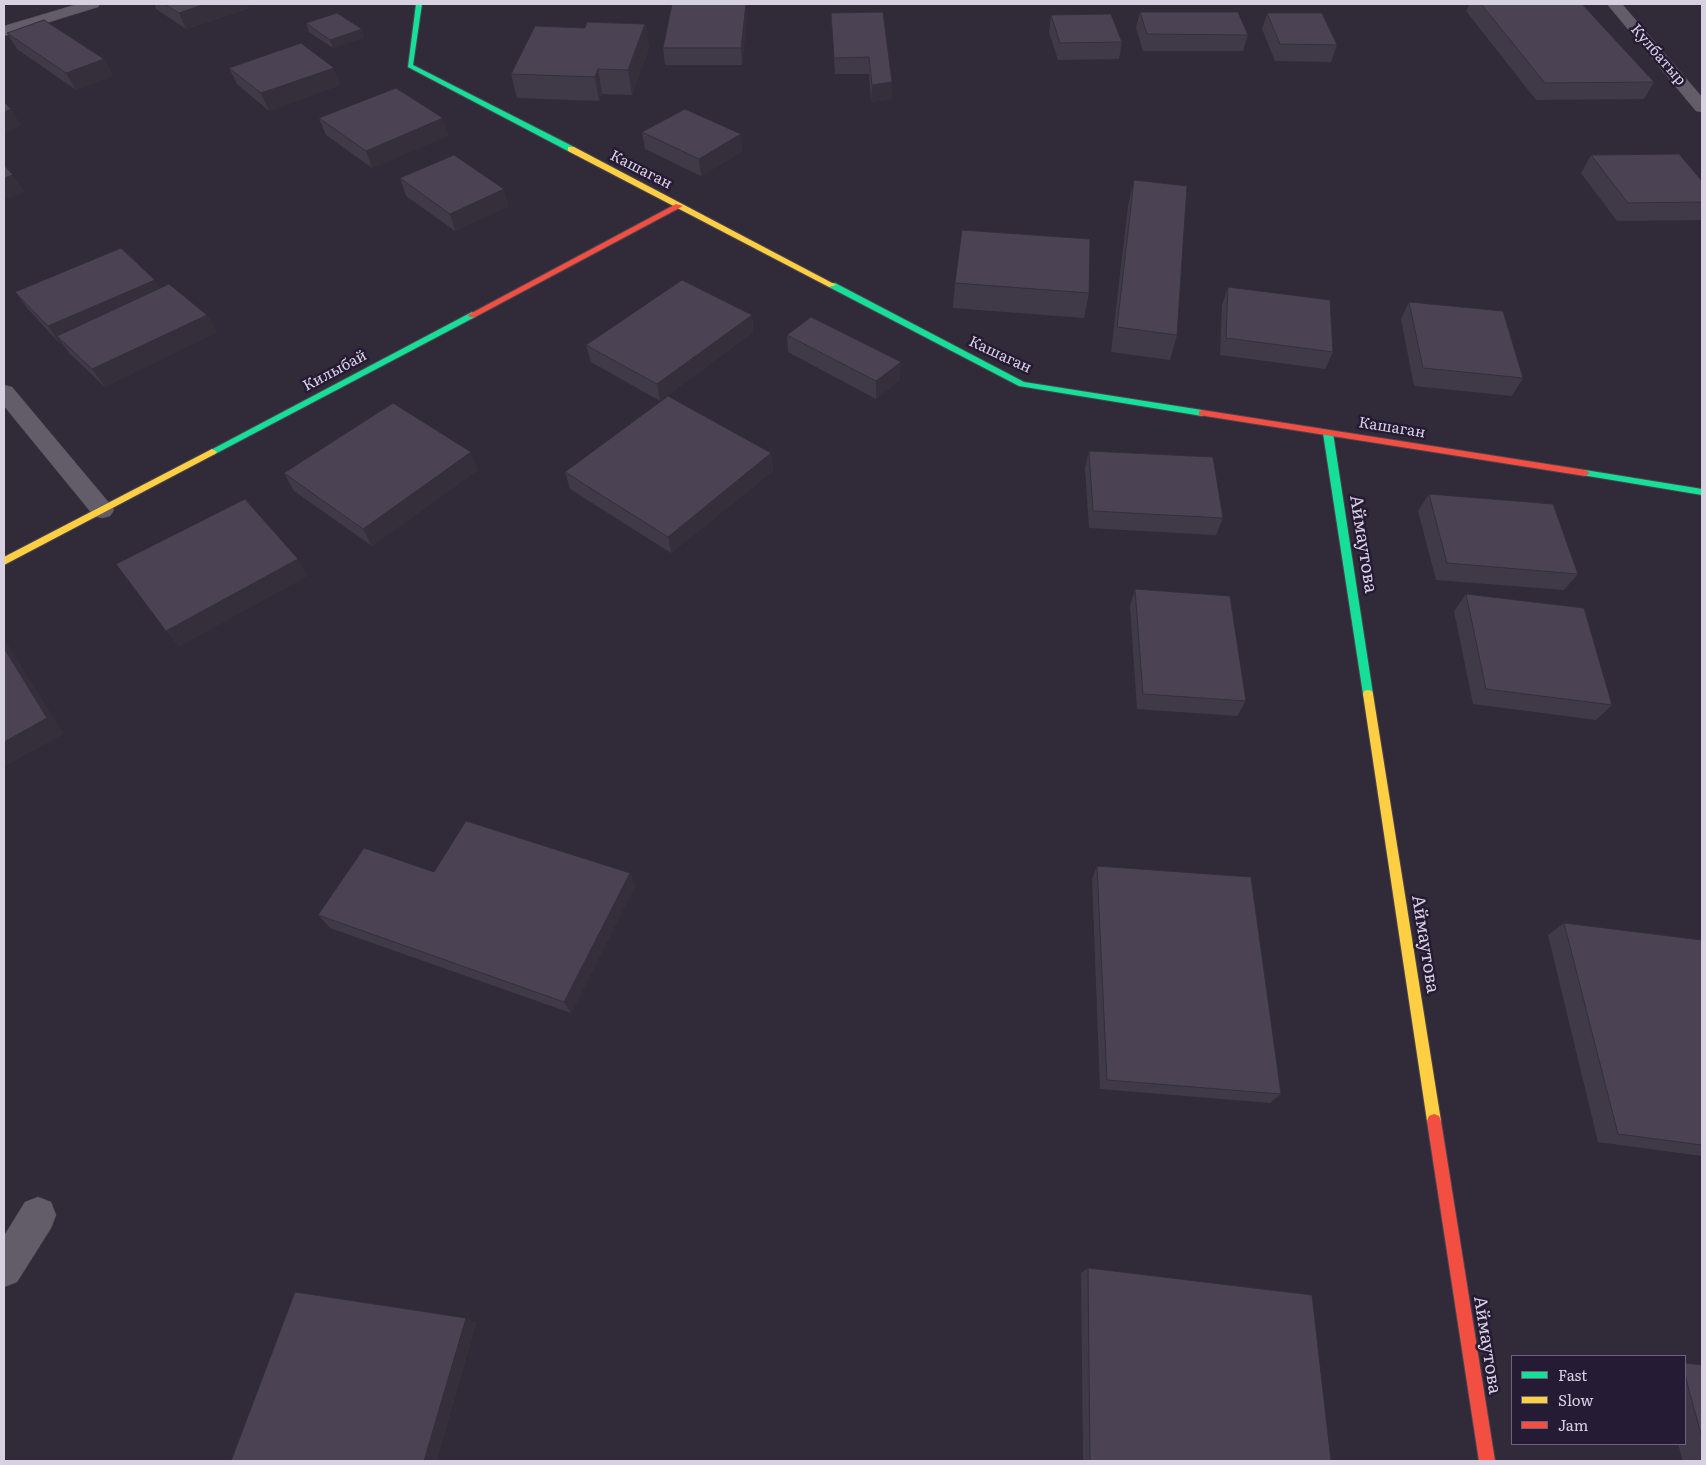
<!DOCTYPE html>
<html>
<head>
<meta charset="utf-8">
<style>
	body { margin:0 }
	#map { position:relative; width:1706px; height:1465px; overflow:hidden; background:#312a38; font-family:Literata,serif }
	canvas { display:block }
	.frame { position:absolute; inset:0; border:5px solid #d8d1e2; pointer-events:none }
	.legend { position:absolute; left:1511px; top:1355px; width:175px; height:90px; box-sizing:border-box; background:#261b34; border:1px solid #6d647a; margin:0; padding:6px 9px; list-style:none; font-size:15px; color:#d8d1e2 }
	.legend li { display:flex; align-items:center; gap:10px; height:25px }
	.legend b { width:25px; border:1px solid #6d647a }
</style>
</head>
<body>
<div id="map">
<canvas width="1706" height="1465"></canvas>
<div class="frame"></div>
<ul class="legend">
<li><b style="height:6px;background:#16e098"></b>Fast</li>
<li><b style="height:6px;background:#ffcf43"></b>Slow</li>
<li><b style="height:6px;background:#f24e42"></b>Jam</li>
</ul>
</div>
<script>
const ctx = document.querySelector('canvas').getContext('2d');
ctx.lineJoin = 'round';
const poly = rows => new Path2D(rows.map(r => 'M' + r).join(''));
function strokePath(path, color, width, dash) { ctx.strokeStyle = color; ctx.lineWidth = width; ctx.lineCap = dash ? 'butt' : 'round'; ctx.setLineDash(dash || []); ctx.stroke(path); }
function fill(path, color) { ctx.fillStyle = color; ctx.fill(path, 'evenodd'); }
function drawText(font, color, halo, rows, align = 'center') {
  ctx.font = font + ' Literata,serif'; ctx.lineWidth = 5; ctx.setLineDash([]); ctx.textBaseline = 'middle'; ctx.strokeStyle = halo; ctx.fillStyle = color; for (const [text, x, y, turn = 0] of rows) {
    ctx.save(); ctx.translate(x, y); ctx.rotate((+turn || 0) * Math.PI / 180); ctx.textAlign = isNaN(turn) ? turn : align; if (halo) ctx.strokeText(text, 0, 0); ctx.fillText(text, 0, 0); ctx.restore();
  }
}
const street = poly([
	[78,4,100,4,98,7,4,36,4,26,78,4],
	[1607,4,1622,4,1702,97,1702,112,1696,111,1607,4],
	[4,385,12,387,110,504,114,510,110,516,102,518,94,516,4,406,4,385],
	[38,1197,51,1202,56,1215,51,1228,17,1282,4,1287,4,1236,25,1202,38,1197]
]);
const fast = poly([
	[416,4,422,4,413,65,574,147,574,151,568,151,408,67,416,4],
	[829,283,835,283,1024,382,1202,410,1206,413,1202,416,1019,386,829,287,829,283],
	[472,312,476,315,475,317,215,454,212,455,207,452,472,312],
	[1328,430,1333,433,1373,694,1372,697,1368,698,1364,697,1363,694,1323,433,1328,430],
	[1585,470,1702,489,1702,495,1582,475,1580,473,1585,470]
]);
const slow = poly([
	[568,147,574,147,836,285,829,287,568,151,568,147],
	[212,449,217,452,215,454,4,565,4,557,212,449],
	[1368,690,1372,691,1373,694,1441,1121,1439,1126,1434,1128,1429,1126,1427,1121,1363,694,1364,691,1368,690]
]);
const jam = poly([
	[676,204,683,206,475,317,469,317,468,315,676,204],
	[1202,410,1585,470,1590,473,1585,476,1199,415,1199,411,1202,410],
	[1434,1114,1439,1116,1441,1121,1495,1461,1479,1461,1427,1121,1429,1116,1434,1114]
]);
strokePath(street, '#4c4552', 1);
strokePath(fast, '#4c4552', 2);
strokePath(slow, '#4c4552', 2);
strokePath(jam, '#4c4552', 2);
fill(street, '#625d68');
fill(fast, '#16e098');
fill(slow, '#ffcf43');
fill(jam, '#f24e42');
fill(poly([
	[154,4,247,4,249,8,186,29,156,9],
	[1470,4,1582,4,1654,82,1644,99,1536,100,1466,11],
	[1140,12,1248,35,1243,51,1143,51,1136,28],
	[831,13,892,82,892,99,871,102,869,74,835,74,832,30],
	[1267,13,1337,45,1331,62,1275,61,1262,29],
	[1051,15,1122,42,1119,59,1058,60,1049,32],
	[747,16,742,65,665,65,663,48],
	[306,23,362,29,364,38,333,48,309,32],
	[645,24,649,48,632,95,602,94,599,101,517,98,511,74,585,28],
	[7,33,104,59,113,76,76,90,17,49],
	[229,68,340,85,269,111,237,84],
	[319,118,449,135,372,168,326,135],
	[642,132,743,151,701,176,645,149],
	[1591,155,1702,181,1702,220,1617,221,1581,173],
	[400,178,509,206,455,231,406,196],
	[1134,180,1177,335,1170,360,1111,352,1128,206],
	[955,283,1089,293,1084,318,953,308],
	[1228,287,1333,352,1325,369,1220,355,1222,305],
	[160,288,207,315,217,332,105,387,69,353,62,343,60,344,28,309,15,292],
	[1409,302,1523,378,1512,396,1414,386,1401,319],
	[752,315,753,332,660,401,591,362,586,345],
	[787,335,900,380,876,399,788,352],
	[1089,451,1223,518,1216,535,1089,528,1085,468],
	[771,453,773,471,671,553,570,489,565,472],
	[478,470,372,546,294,491,284,473],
	[1429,494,1578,574,1564,590,1436,580,1418,511],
	[1135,589,1246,701,1237,716,1137,709,1130,606],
	[1466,594,1612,705,1596,720,1473,704,1454,611],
	[1097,866,1281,1094,1270,1103,1100,1089,1092,879],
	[434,872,630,873,635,886,571,1013,330,928,318,915],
	[1564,923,1702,940,1702,1156,1598,1142,1548,935],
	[1088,1268,1331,1461,1083,1461,1081,1273],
	[1685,1363,1702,1365,1702,1461,1683,1461,1678,1444,1685,1444]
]), '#403a48');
fill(poly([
	[205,4,247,4,249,8,186,29,179,13],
	[746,4,747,16,742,65,741,48],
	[645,24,649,48,632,95,628,70],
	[362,29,364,38,333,48,330,40],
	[104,59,113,76,76,90,66,73],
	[334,68,340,85,269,111,261,93],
	[598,69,602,94,599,101,595,77],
	[892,82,892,99,871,102,872,85],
	[11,109,22,126,4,133,4,112],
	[443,118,449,135,372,168,366,151],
	[741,134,743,151,701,176,699,159],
	[13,175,25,192,4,200,4,178],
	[504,189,509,206,455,231,450,214],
	[155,280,165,297,57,336,62,343,60,344,48,326],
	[207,315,217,332,105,387,92,369],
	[752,315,753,332,660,401,657,384],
	[901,362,900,380,876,399,876,381],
	[471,452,478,470,372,546,363,529],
	[771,453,773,471,671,553,668,537],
	[298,559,308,576,179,647,166,631],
	[4,638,64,734,4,767],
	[630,873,635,886,571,1013,564,1002],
	[466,1318,477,1322,437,1461,424,1461]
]), '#342f3b');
const building = poly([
	[165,4,205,4,179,13,165,4],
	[672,4,746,4,741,48,663,48,672,4],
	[1481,4,1582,4,1654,82,1545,83,1481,4],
	[883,12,892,82,872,85,869,57,834,58,831,13,883,12],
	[1140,12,1238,12,1248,35,1147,34,1140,12],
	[337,13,362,29,330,40,306,23,337,13],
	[1267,13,1322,13,1337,45,1280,44,1267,13],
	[1111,14,1122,42,1060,43,1051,15,1111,14],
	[44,20,104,59,66,73,7,33,44,20],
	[587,22,645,24,628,70,598,69,595,77,511,74,535,26,585,28,587,22],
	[301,43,334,68,261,93,229,68,301,43],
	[396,88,443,118,366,151,319,118,396,88],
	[4,102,11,109,4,112,4,102],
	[685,109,741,134,699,159,642,132,685,109],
	[1679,154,1702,181,1702,202,1628,203,1591,155,1679,154],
	[454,155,504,189,450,214,400,178,454,155],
	[4,165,13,175,4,178,4,165],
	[1134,180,1187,186,1177,335,1117,327,1134,180],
	[962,230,1090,239,1089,293,955,283,962,230],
	[121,248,155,280,48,326,15,292,121,248],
	[682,280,752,315,657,384,586,345,682,280],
	[169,284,207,315,92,369,57,336,169,284],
	[1228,287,1330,300,1333,352,1226,338,1228,287],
	[1409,302,1503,311,1523,378,1423,368,1409,302],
	[811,317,901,362,876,381,787,335,811,317],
	[668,396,771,453,668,537,565,472,668,396],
	[393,403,471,452,363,529,284,473,393,403],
	[1089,451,1213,457,1223,518,1093,511,1089,451],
	[1429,494,1553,504,1578,574,1447,563,1429,494],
	[245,499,298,559,166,631,116,564,245,499],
	[1135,589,1230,596,1246,701,1143,694,1135,589],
	[1466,594,1584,608,1612,705,1486,689,1466,594],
	[4,648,47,718,4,742,4,648],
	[466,821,630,873,564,1002,318,915,364,848,434,872,466,821],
	[1097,866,1251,877,1281,1094,1107,1080,1097,866],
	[1564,923,1702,940,1702,1145,1618,1134,1564,923],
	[1088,1268,1312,1295,1331,1461,1090,1461,1088,1268],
	[295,1292,466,1318,424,1461,231,1461,295,1292],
	[1685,1363,1702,1365,1702,1438,1685,1375,1685,1363]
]);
fill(building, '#4b4354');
strokePath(building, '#342f3b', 1);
drawText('15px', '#d8d1e2', '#261b34', [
	["Кулбатыр",1658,55,49],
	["Кашаган",641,170,27],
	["Кашаган",1000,355,25],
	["Килыбай",335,371,-28],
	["Кашаган",1392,428,9]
]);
drawText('18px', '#d8d1e2', '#261b34', [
	["Аймаутова",1363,544,81],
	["Аймаутова",1425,944,81],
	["Аймаутова",1487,1345,81]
]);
</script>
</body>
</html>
